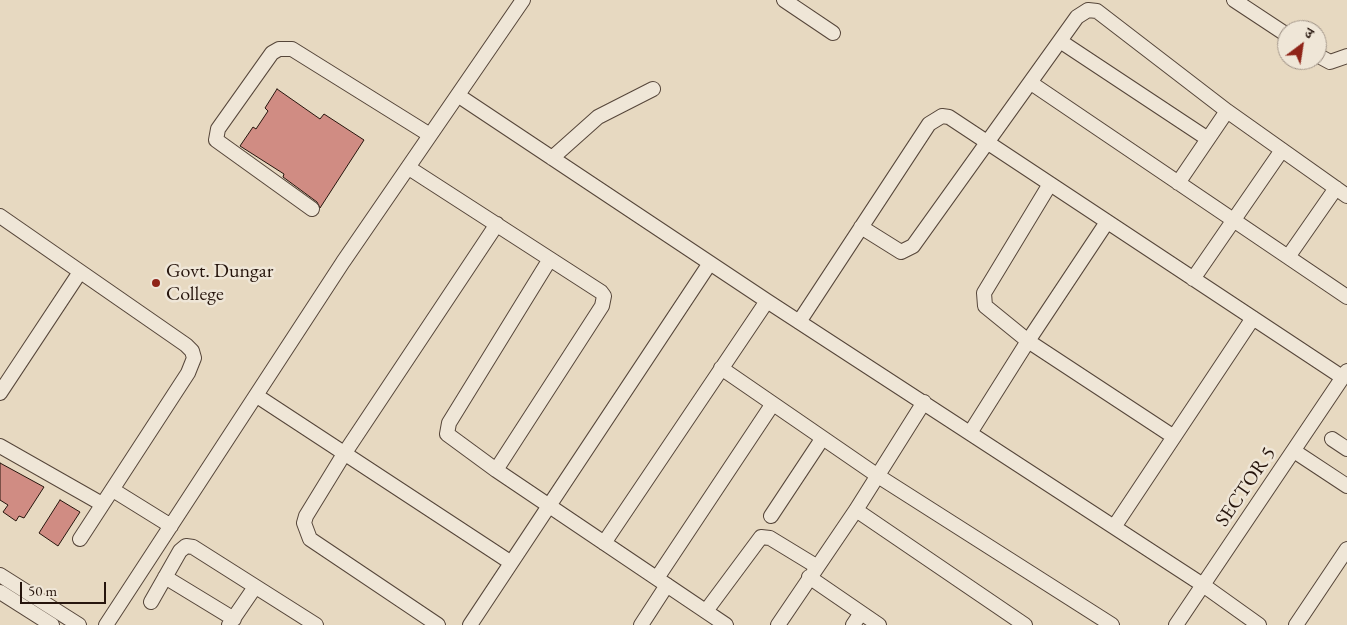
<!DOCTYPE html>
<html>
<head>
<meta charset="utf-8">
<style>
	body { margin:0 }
	#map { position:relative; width:1347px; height:625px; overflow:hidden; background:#e7d9c1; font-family:"EB Garamond","Noto Serif Devanagari",serif }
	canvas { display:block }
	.north { position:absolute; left:1277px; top:20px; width:50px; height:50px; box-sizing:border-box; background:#efe6d7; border:1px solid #9f9286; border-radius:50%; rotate:31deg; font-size:14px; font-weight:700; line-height:20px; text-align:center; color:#26150d }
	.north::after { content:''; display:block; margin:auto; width:18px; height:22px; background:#8f2418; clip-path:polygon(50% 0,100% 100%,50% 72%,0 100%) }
	.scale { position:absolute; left:20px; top:582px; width:86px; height:22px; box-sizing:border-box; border:2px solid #26150d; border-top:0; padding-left:6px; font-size:15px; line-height:18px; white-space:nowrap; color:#26150d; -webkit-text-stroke:4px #efe6d7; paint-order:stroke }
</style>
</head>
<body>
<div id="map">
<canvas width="1347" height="625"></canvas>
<div class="north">उ</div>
<div class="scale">50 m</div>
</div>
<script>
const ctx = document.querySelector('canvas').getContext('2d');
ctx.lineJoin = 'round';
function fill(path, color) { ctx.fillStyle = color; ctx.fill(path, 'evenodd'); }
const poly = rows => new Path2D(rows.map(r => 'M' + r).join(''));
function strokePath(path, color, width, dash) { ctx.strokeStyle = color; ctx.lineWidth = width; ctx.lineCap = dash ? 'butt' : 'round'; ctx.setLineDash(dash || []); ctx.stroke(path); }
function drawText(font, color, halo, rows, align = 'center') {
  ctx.font = font + ' "EB Garamond",serif'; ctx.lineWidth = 5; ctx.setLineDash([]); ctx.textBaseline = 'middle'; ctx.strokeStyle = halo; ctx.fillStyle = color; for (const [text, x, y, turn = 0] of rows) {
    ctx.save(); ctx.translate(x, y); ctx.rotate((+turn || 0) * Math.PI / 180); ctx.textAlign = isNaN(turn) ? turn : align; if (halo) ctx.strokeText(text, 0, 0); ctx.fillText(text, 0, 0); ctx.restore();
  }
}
const building = poly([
	[277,89,320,119,324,114,364,140,320,208,317,202,283,177,284,174,240,146,253,127,256,129,268,111,265,108,277,89],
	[0,463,44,487,24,518,19,516,16,521,3,512,8,505,0,500,0,463],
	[60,500,80,512,58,546,39,533,60,500]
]);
fill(building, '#d08c83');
strokePath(building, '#26150d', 1);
const minor = poly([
	[784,0,833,33],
	[1234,0,1287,35],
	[1060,41,1208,139],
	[1317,55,1330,62,1347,56],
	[1031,83,1347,297],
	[459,96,767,301,1203,585,1259,625],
	[552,158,598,117,653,89],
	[409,168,601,292,604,296,602,306,496,470],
	[1178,183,1227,111],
	[1050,184,984,293,985,306,1028,341,1174,437],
	[312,209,216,140,218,129,272,53,279,49,292,49,430,135],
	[0,216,186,345,192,351,194,358,188,373,80,539],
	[861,227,901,252,913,246,1077,17,1088,10,1097,11,1227,111,1347,196],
	[1288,257,1336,188],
	[550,259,449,423,447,434,496,470,726,625],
	[1193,279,1282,150],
	[799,322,929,124,942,116,949,117,1342,377],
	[721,368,878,476,1112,625],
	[0,393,80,272],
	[257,396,510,562],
	[970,433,1028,341,1107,222],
	[1332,439,1347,449],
	[0,446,102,504],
	[1294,451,1347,486],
	[113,490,171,526],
	[856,510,1025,625],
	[771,516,822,439],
	[1114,527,1253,318],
	[604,543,767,301],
	[0,575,79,625],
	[165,577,234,619],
	[809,577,879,625],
	[657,578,772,405],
	[0,592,52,625],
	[151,602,180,551,186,546,193,547,316,625],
	[706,611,761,537,770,538,816,566],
	[106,625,343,262,523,0],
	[229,625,255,587],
	[438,625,310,539,304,523,306,516,344,454,497,224],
	[470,625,710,263],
	[641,625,667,585],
	[778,625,856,510,924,402],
	[853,625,861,613],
	[1176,625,1347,371],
	[1296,625,1347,549]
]);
strokePath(minor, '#56463a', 16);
strokePath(minor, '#efe6d7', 14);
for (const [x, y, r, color] of [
	[156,283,5,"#8f2418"]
]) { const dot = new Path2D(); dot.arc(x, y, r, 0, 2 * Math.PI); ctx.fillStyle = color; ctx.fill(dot); strokePath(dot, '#efe6d7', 2); }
drawText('20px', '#26150d', '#efe6d7', [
	["Govt. Dungar",166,272],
	["College",166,295]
], 'left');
drawText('20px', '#26150d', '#efe6d7', [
	["SECTOR 5",1246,487,-56]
]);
</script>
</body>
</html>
